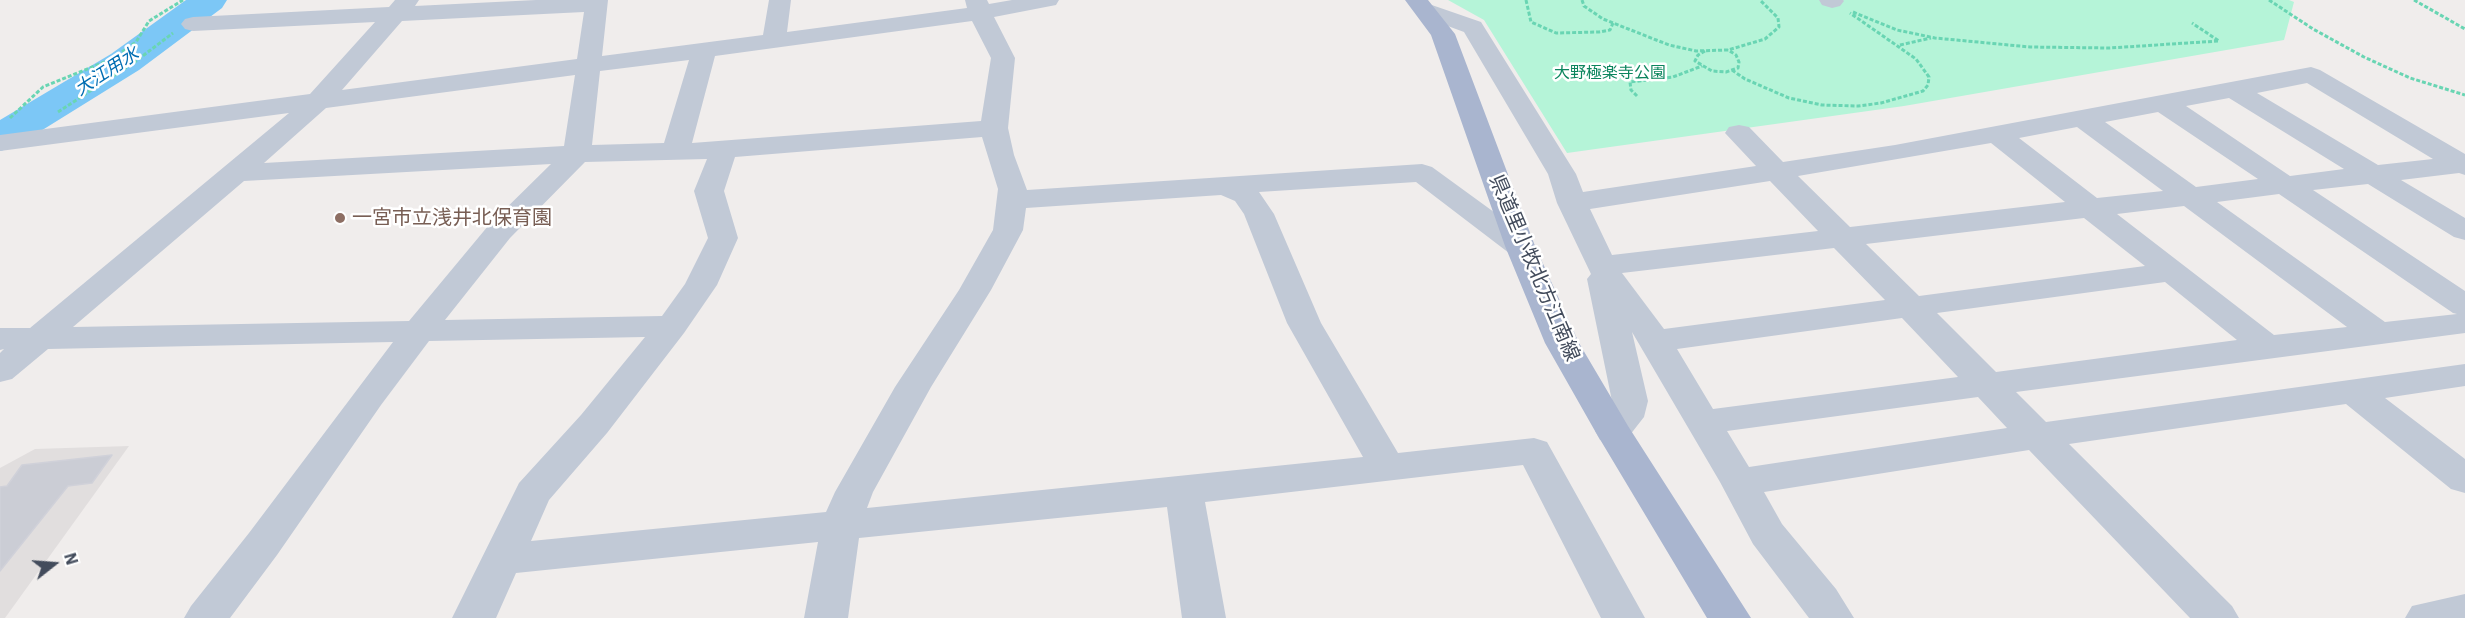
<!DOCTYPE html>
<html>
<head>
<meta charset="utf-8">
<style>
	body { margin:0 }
	#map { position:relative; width:2465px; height:618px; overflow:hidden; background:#f0edec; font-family:"IBM Plex Sans",sans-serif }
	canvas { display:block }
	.north { position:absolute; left:24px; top:534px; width:60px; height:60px; -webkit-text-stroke:4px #fff; paint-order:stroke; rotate:73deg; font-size:16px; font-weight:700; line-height:24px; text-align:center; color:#434c5c }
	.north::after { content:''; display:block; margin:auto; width:21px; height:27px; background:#434c5c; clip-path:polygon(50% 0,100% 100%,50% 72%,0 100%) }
</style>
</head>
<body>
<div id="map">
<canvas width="2465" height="618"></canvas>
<div class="north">N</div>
</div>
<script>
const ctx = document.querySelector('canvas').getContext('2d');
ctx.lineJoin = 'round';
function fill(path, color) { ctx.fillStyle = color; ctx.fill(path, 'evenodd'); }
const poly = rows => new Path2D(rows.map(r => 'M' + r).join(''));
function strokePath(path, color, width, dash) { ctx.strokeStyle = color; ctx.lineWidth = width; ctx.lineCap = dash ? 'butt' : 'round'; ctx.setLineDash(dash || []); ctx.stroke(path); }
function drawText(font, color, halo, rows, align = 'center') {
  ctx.font = font + ' "IBM Plex Sans","Noto Sans JP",sans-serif'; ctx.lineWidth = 5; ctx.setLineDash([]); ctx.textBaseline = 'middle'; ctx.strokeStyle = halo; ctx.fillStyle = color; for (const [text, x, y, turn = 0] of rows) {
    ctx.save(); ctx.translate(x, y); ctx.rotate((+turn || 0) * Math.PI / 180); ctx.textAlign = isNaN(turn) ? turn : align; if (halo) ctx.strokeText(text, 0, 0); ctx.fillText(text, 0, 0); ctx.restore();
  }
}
fill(poly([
	[129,446,5,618,0,618,0,468,35,449]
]), '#e1dede');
fill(poly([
	[1448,0,2289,0,2294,2,2284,40,1904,106,1567,153,1484,20]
]), '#b5f4d8');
fill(poly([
	[186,0,227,0,222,8,139,70,15,147,0,151,0,120,111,54,186,0]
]), '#7cc7f6');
const building = poly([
	[112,455,92,483,68,486,0,571,0,487,7,486,22,465,112,455]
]);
fill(building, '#cbcdd5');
strokePath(building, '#d0d1d9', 1.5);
strokePath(poly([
	[1526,0,1531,22,1556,33,1599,32,1610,30,1613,23],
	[1582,0,1584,6,1603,19,1669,45,1696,51,1728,50,1765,39,1779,27,1778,18,1760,0],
	[2269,0,2313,29,2364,57,2410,78,2465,95],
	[2414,0,2465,29],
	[1853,12,1897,30,1935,38,2030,47,2109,48,2219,41,2192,23],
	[1900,45,1931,38],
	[1705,51,1698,55,1695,61,1712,71,1726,72,1738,68,1739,62,1736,55,1728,50],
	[1732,70,1745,79,1789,98,1822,105,1858,106,1881,103,1923,91,1928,85,1929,77,1916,59,1850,13],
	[1637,96,1631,90,1630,82,1673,77,1702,66],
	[58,112,136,61,173,33],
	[10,118,43,87,112,59,136,42,149,21,183,0]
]), '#69d5b3', 3, [4, 2]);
fill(poly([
	[395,0,419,0,415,6,536,0,608,0,602,56,763,35,769,0,791,0,787,32,967,8,965,0,987,0,989,4,1012,0,1059,0,1056,5,994,17,1015,58,1008,128,1014,155,1027,190,1422,164,1432,167,1531,239,1535,246,1531,253,1520,255,1509,253,1416,182,1259,192,1274,214,1321,323,1398,453,1534,438,1547,442,1645,618,1601,618,1523,465,1205,502,1226,618,1182,618,1167,507,859,538,848,618,804,618,818,542,516,573,496,618,452,618,519,483,581,415,645,337,429,341,381,405,277,555,230,618,184,618,191,606,249,533,393,342,48,349,12,379,0,382,0,353,4,349,0,350,0,328,30,328,289,113,0,151,0,135,310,94,375,22,193,31,185,29,181,24,185,19,193,17,389,7,395,0],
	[584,12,577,59,342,90,402,21,584,12],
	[972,21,991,58,981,121,692,143,715,56,972,21],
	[689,60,664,143,592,145,600,71,689,60],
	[575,75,564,146,264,163,326,108,575,75],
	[982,137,998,189,993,230,959,290,895,387,835,492,826,512,531,541,549,500,607,433,684,333,717,285,738,238,724,191,735,157,982,137],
	[707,159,694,191,708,238,685,284,662,316,445,320,510,238,585,162,707,159],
	[551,164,488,226,409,321,73,327,244,181,551,164],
	[1221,195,1235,201,1244,214,1287,323,1363,457,867,508,873,492,931,387,991,290,1023,230,1026,208,1221,195],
	[1819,0,1843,0,1844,1,1840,6,1832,8,1822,5,1819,0],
	[1426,3,1481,22,1576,174,1583,192,1756,166,1725,133,1729,127,1739,125,1749,127,1783,162,1895,145,2311,67,2320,70,2465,154,2465,175,2459,173,2401,180,2465,218,2465,240,2454,237,2368,184,2313,190,2465,291,2465,333,2016,392,2046,422,2465,364,2465,386,2385,398,2465,459,2465,493,2451,489,2346,404,2069,444,2232,606,2239,618,2190,618,2029,450,1764,492,1782,524,1836,589,1854,618,1809,618,1753,544,1720,482,1632,332,1648,401,1644,417,1626,440,1613,443,1600,440,1595,431,1609,413,1612,401,1587,279,1591,274,1557,203,1548,174,1464,32,1418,15,1414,10,1418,5,1426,3],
	[2307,83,2433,159,2378,165,2257,93,2307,83],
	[2229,98,2344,169,2290,176,2186,106,2229,98],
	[2158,112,2258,179,2196,187,2105,122,2158,112],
	[2077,127,2163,191,2097,198,2019,138,2077,127],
	[1991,143,2065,202,1850,227,1798,176,1991,143],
	[1770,181,1818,231,1612,255,1590,209,1770,181],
	[2279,194,2453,313,2457,314,2385,322,2217,202,2279,194],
	[2184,206,2347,327,2274,335,2117,214,2184,206],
	[2084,218,2145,266,1919,296,1866,244,2084,218],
	[1834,248,1885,300,1664,329,1622,273,1834,248],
	[2165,282,2237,340,1996,372,1937,313,2165,282],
	[1902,318,1958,377,1713,409,1677,349,1902,318],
	[1978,397,2007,428,1749,467,1727,431,1978,397],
	[2465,594,2465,618,2405,618,2412,606,2465,594]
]), '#c1c9d6');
fill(poly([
	[1405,0,1428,0,1455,34,1535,246,1579,343,1628,426,1751,618,1707,618,1595,431,1545,343,1505,246,1431,35,1405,0]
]), '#a9b5cf');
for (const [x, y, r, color] of [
	[340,218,6,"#8d6e63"]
]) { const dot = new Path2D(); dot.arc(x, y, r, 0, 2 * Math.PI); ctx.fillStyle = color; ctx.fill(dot); strokePath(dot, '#fff', 2); }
drawText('16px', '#0c855e', '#fff', [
	["大野極楽寺公園",1610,73]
]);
drawText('italic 18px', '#006db2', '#fff', [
	["大江用水",107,72,-33]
]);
drawText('20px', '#785e54', '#fff', [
	["一宮市立浅井北保育園",352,218]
], 'left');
drawText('20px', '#434c5c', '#fff', [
	["県道里小牧北方江南線",1534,268,67]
]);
</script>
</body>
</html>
